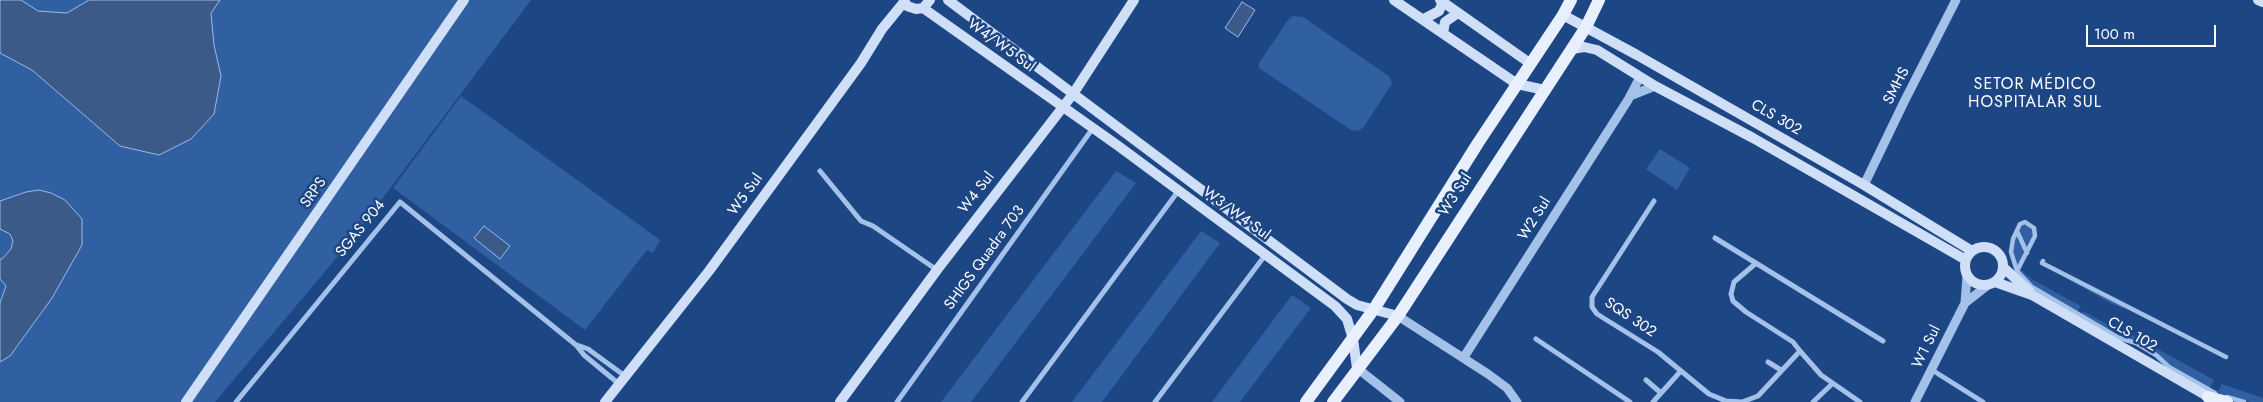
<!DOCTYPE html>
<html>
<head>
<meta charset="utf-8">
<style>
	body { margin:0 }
	#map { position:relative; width:2263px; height:402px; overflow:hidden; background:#1d4684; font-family:Jost,sans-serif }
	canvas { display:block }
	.scale { position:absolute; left:2086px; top:25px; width:130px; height:22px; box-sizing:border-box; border:2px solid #fff; border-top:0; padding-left:6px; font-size:15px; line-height:18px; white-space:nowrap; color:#fff; -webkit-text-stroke:4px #1d4684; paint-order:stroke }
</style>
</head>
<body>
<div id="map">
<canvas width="2263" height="402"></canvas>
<div class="scale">100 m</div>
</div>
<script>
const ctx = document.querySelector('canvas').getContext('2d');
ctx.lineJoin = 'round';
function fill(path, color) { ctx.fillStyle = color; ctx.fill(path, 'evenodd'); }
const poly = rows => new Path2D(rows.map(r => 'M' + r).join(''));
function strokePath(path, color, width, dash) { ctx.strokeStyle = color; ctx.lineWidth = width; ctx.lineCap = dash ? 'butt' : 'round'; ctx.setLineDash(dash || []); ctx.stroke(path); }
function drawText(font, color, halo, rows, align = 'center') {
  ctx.font = font + ' Jost,sans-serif'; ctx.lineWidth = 5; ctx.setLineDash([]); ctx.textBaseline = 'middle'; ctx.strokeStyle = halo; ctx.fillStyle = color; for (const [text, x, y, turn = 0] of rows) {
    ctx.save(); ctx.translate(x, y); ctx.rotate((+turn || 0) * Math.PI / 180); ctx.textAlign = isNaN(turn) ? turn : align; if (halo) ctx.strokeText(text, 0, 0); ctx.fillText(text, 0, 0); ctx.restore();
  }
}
fill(poly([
	[0,0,531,0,350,242,215,402,0,402],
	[1293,16,1303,17,1390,77,1392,84,1363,128,1358,131,1351,130,1259,68,1259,63,1288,20],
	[461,96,660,240,653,253,647,250,585,330,393,188],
	[1660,149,1690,168,1677,190,1646,169],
	[1116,171,1136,183,971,402,941,402],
	[2024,223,2032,228,2034,235,2027,249,2019,231],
	[1201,231,1220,243,1102,402,1072,402],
	[2017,234,2025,254,2017,267,2013,256,2013,244],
	[2020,269,2033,280,2081,306,2077,313,2032,285,2019,271],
	[2055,272,2125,307,2124,309,2110,303],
	[1292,295,1311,308,1240,402,1212,402],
	[2083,311,2114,328,2111,332,2080,315],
	[2123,330,2214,380,2209,389,2169,366,2158,354,2119,337],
	[2222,384,2263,398,2263,402,2250,402,2217,393]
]), '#305fa2');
const water = poly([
	[0,0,21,0,38,11,67,13,89,0,220,0,211,13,214,45,221,76,214,114,191,139,159,155,120,146,32,70,0,53,0,0],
	[1242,2,1255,10,1238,37,1225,28,1242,2],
	[39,190,51,193,65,200,82,219,82,245,52,298,10,356,0,362,0,303,6,286,0,279,0,259,2,259,11,249,13,241,10,234,0,229,0,201,26,192,39,190],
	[484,226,510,246,500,259,474,238,484,226]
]);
fill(water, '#3c5a87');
strokePath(water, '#97bbec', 1);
strokePath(poly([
	[2017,231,2027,253],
	[2043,261,2042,263,2226,357],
	[2017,271,2035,236,2034,228,2025,222,2020,224,2013,239,2011,252,2017,271,2032,287,2119,338,2136,343,2156,355,2169,367,2215,393],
	[2227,397,2244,402]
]), '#a4c1ea', 4.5);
strokePath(poly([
	[820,171,861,221,873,226,937,270],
	[1654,201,1592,297,1592,307,1597,314,1658,352,1709,394,1726,401,1742,402,1758,396,1800,351,1821,375,1860,402],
	[1715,238,1883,341],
	[1755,264,1734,282,1731,294,1733,301,1746,312,1793,342,1800,351],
	[1536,339,1630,402],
	[577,345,588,349,625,376],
	[1768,362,1781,370],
	[1932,370,1983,402],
	[1646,380,1661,393],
	[236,402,400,202,576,345,584,355,619,384],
	[897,402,1093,128],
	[1022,402,1179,190],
	[1155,402,1266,254],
	[1653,402,1680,372],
	[1813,402,1832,384]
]), '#a4c1ea', 5);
strokePath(poly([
	[1630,96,1655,86],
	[1864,185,1904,102,1956,0],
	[1965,303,1988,285],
	[1398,316,1488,374,1507,388,1517,402],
	[1464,357,1628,100,1640,77],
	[1357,368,1400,402],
	[1915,402,1965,303,1967,276]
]), '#a4c1ea', 9);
strokePath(poly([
	[904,0,907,6,916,9,923,8,930,0],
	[948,0,1347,299,1357,305,1398,316],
	[1394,0,1517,84,1545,90],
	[1440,0,1531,64],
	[2258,0,2263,2],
	[923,8,1117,145,1335,306,1347,319,1353,339,1357,368],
	[1563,15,1637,55,1864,185,1972,251],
	[1424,19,1439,11,1443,2],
	[1443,33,1445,22,1458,13],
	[1572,49,1584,47,1597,50,1655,86,1753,138,1966,260],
	'1965 266a19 19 0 1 1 38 0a19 19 0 1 1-38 0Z',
	[2004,268,2030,292],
	[1995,282,2032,295,2214,400],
	[186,402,464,0],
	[605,402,709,271,861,63,882,29,904,2],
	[840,402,937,270,1073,94,1134,0]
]), '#cfdff8', 10);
strokePath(poly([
	[2208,397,2227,402],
	[1306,402,1374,309,1478,143,1563,15,1571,0],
	[1333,402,1398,316,1586,27,1599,0]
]), '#e8f0fe', 12);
drawText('15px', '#fff', '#1d4684', [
	["W4/W5 Sul",1001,46,36],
	["SMHS",1897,86,-63],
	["CLS 302",1776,118,30],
	["SRPS",314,193,-55],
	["W4 Sul",977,193,-52],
	["W5 Sul",746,195,-54],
	["W3 Sul",1456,195,-57],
	["W3/W4 Sul",1236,214,36],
	["W2 Sul",1535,219,-58],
	["SGAS 904",361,229,-51],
	["SHIGS Quadra 703",985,258,-54],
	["SQS 302",1630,318,34],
	["CLS 102",2132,335,30],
	["W1 Sul",1927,347,-64]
]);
ctx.letterSpacing = '1px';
drawText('16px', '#fff', '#1d4684', [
	["SETOR MÉDICO",2035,85],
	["HOSPITALAR SUL",2035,103]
]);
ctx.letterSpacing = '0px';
</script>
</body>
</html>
